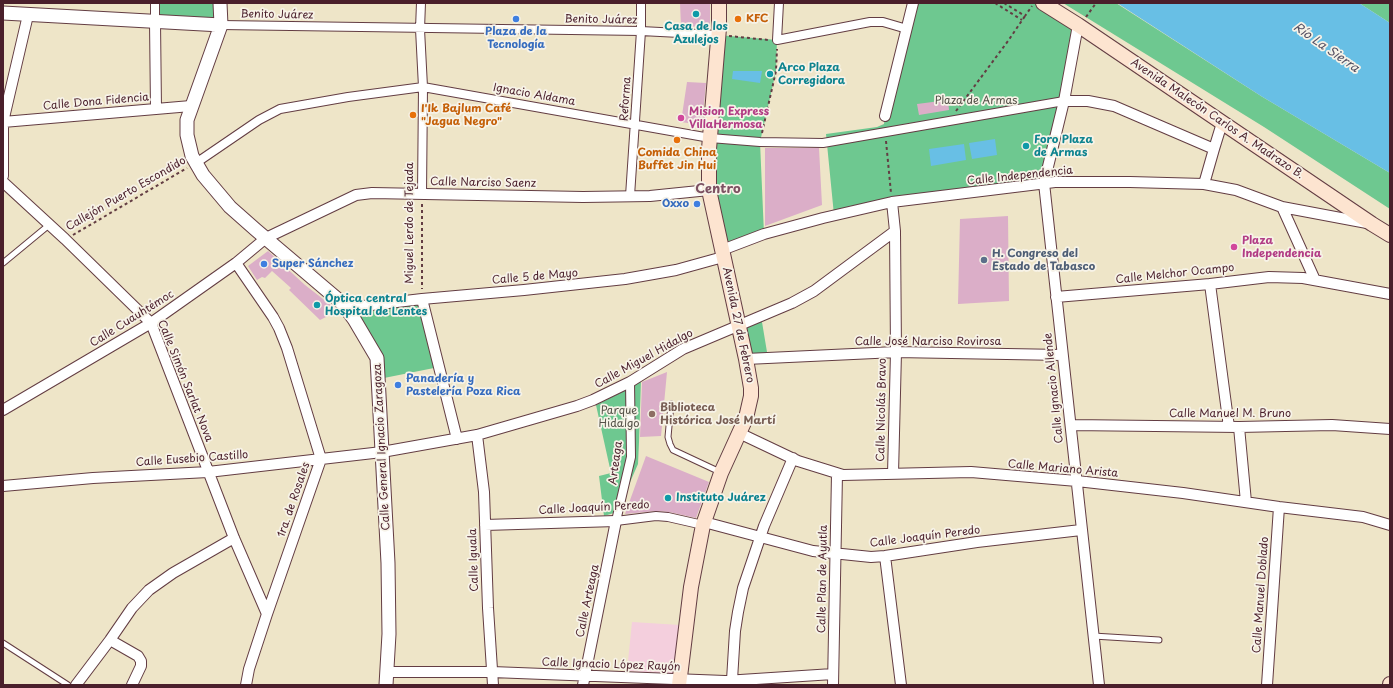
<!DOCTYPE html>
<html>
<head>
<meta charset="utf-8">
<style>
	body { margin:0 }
	#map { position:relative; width:1393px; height:688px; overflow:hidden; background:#eee5c8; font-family:"Playpen Sans",sans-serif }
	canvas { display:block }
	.frame { position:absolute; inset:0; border:4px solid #4a1f2b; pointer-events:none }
</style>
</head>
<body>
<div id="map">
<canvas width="1393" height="688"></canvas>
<div class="frame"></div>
</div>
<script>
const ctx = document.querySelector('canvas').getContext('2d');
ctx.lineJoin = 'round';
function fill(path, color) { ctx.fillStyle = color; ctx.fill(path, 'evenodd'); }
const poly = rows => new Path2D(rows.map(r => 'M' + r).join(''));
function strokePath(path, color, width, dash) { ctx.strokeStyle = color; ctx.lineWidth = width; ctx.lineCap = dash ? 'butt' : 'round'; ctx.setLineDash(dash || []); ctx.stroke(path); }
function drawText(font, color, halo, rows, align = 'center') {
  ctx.font = font + ' "Playpen Sans",sans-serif'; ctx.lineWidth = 3.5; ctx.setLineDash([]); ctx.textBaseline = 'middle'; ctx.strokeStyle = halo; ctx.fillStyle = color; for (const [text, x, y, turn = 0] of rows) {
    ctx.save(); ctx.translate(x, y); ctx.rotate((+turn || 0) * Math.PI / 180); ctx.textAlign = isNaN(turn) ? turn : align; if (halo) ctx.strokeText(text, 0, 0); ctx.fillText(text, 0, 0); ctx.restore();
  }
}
fill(poly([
	[632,622,680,625,674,674,627,671]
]), '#f4cfdd');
fill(poly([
	[155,3,220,3,221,25,155,22],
	[913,3,1043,3,1078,25,1044,183,834,215,826,134,877,127,884,124,885,116],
	[1063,3,1116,3,1261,96,1390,173,1390,209,1264,127],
	[1359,3,1390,3,1390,23],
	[718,35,777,40,776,71,760,142,764,234,722,250,709,190],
	[422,299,439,367,379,379,378,363,346,308],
	[761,316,768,358,746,359,738,325],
	[641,380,639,442,638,464,617,512,604,516,599,476,611,473,596,405,628,389]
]), '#6ec890');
fill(poly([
	[1117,3,1359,3,1390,23,1390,173,1261,96],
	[733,71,762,71,760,83,732,79],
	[995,139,997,155,972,159,969,143],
	[964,144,966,160,931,166,929,149]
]), '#68bfe5');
fill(poly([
	[680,3,710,3,710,26,681,27],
	[687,82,706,83,702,125,681,122],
	[948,100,949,110,919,115,917,104],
	[765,148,819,148,822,205,765,226],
	[1008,216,1009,301,958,304,960,219],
	[268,251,305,285,336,309,340,314,330,315,320,320,289,290,291,288,272,271,265,278,262,277,257,280,248,266],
	[667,372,661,436,640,437,642,382],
	[646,456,709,482,696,518,669,512,656,511,625,514]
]), '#dbaec8');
const service = poly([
	[3,263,49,225],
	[671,404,668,437,670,444,673,450,720,472],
	[1093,636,1159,640],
	[3,643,68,685]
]);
const pedestrian = poly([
	[421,3,420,29,423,87,422,194],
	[779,3,777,40,870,22,883,22,907,29],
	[155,22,155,3],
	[221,25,641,31,718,35],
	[196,163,259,120,280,109,348,97,423,87,710,138,760,142,823,143,1064,101],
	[630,196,641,31,641,3],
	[630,382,631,457,616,521,656,516,668,517,703,525]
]);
const minor = poly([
	[155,22,156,109],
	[1078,25,1064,101,1044,183,1099,685],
	[1064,101,1088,101,1114,106,1214,149],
	[885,116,913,3],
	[3,122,191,106],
	[3,176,3,122,28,15],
	[3,182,65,239,151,323,234,538,267,614],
	[1204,184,1214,149,1222,123],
	[892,202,895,231,896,352,893,474],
	[1282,207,1315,280],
	[722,250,764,234,823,218,892,202,1055,182,1130,182,1204,184,1236,190,1282,207,1367,223],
	[236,263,273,317,279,328,287,348,321,459,267,614,249,669,246,685],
	[1210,284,1229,427],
	[1056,297,1210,284,1269,277,1303,278,1390,294],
	[422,299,457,439],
	[346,308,422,299,524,290,625,279,676,270,723,257],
	[746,359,896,352,1062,355],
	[3,410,151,323,236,263,266,238,356,195,372,193,583,197,650,196,709,190],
	[1071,425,1239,427,1332,425,1390,429],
	[1239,427,1246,502],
	[739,433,798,461,843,475,971,472,1077,481,1183,493,1279,507,1363,517,1390,525],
	[477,435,484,492,488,608,493,685],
	[3,486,93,478,208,472,382,452,477,435,577,406,593,400,630,382,683,349,792,303,814,291,895,231],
	[704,522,813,551,871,557,885,556,977,542,1081,530],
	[485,525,616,521,583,685],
	[885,556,901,685],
	[110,640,138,656,141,661,141,666,132,685],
	[388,672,492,672,725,681,833,674],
	[732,680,735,631,738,612,743,588,764,526,793,458],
	[76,685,110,640,132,608,149,590,173,573,234,538],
	[833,685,837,474],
	[1267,685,1279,507]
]);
const tertiary = poly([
	[220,3,221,25,187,120,187,135,192,156,203,175,230,207,256,230,342,303,354,319,377,358,388,563,389,634,386,685],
	[3,13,221,25]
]);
const secondary = poly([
	[1043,3,1078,25,1372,224,1390,235],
	[679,685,691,587,703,525,721,473,746,418,751,396,751,388,746,359,709,190,709,149,719,28,719,3],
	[1390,685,1390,684]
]);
strokePath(service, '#633d43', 7);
strokePath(pedestrian, '#633d43', 10);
strokePath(minor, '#633d43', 12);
strokePath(tertiary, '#633d43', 15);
strokePath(secondary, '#633d43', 16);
strokePath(poly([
	[995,3,1022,20],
	[1004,3,1025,16,1032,6],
	[1086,17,1096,3],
	[729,36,769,40],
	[956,111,1008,41,1025,16],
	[762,133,776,71,777,49],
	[886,141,891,193],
	[422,204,422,289],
	[73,235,187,168]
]), '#633d43', 2, [3, 3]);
strokePath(service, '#fff', 5);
strokePath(pedestrian, '#fff', 8);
strokePath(minor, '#fff', 10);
strokePath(tertiary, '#fff', 13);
strokePath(secondary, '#fde4d0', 14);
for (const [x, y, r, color] of [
	[696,14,4,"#0f9aa8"],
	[516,19,4,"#3f7fe0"],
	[738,19,4,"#e8710a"],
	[770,74,4,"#0f9aa8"],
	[413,115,4,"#e8710a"],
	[681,118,4,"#d1479c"],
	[677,140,4,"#e8710a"],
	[1026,146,4,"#0f9aa8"],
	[697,204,4,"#3f7fe0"],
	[1234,247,4,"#d1479c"],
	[984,260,4,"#5c6f8a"],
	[264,264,4,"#3f7fe0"],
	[317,305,4,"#0f9aa8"],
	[398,385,4,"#3f7fe0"],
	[652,414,4,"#8d6e63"],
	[668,498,4,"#0f9aa8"]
]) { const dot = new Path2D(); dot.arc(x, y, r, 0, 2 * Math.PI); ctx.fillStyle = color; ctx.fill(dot); strokePath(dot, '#f7f3e8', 1.5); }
drawText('11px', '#4a1f2b', '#f7f3e8', [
	["Benito Juárez",277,15,1],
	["Benito Juárez",601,20,1],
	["Ignacio Aldama",534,95,10],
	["Reforma",626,99,-86],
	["Calle Dona Fidencia",96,102,-5],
	["Avenida Malecón Carlos A. Madrazo B.",1217,119,34],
	["Calle Independencia",1020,176,-6],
	["Calle Narciso Saenz",483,183,1],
	["Callejón Puerto Escondido",126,194,-30],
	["Miguel Lerdo de Tejada",410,223,-90],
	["Calle Melchor Ocampo",1175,274,-6],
	["Calle 5 de Mayo",535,277,-5],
	["Calle Cuauhtémoc",132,319,-32],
	["Avenida 27 de Febrero",738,325,78],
	["Calle José Narciso Rovirosa",928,342],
	["Calle Miguel Hidalgo",644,359,-29],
	["Calle Simón Sarlat Nova",185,381,68],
	["Calle Ignacio Allende",1054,388,-96],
	["Calle Nicolás Bravo",882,410,-89],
	["Calle Manuel M. Bruno",1230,414],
	["Calle General Ignacio Zaragoza",382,447,-93],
	["Calle Eusebio Castillo",192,459,-4],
	["Arteaga",616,463,-82],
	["Calle Mariano Arista",1063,469,5],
	["1ra. de Rosales",294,500,-71],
	["Calle Joaquín Peredo",594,508,-3],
	["Calle Joaquín Peredo",925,537,-7],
	["Calle Iguala",474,560,-92],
	["Calle Plan de Ayutla",823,579,-89],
	["Calle Manuel Doblado",1261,595,-86],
	["Calle Arteaga",588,601,-78],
	["Calle Ignacio López Rayón",611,665,2]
]);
drawText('bold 11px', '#c56008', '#f7f3e8', [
	["KFC",746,19],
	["I'Ik Bajlum Café",421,109],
	["\"Jagua Negro\"",421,122],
	["Comida China",677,153,"center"],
	["Buffet Jin Hui",677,166,"center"]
], 'left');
drawText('bold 11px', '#0d838f', '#f7f3e8', [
	["Casa de los",696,27,"center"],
	["Azulejos",696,40,"center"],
	["Arco Plaza",778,68],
	["Corregidora",778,81],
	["Foro Plaza",1034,140],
	["de Armas",1034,153],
	["Óptica central",325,299],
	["Hospital de Lentes",325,312],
	["Instituto Juárez",676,498]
], 'left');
drawText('bold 11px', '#366cbe', '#f7f3e8', [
	["Plaza de la",516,32,"center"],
	["Tecnología",516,45,"center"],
	["Oxxo",689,204,"right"],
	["Super Sánchez",272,264],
	["Panadería y",406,379],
	["Pastelería Poza Rica",406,392]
], 'left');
drawText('11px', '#555249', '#f7f3e8', [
	["Plaza de Armas",976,101],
	["Parque",619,411],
	["Hidalgo",619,424]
]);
drawText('bold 11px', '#b23c85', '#f7f3e8', [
	["Mision Express",689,112],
	["VillaHermosa",689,125],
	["Plaza",1242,241],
	["Independencia",1242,254]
], 'left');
drawText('bold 11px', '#4e5e75', '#f7f3e8', [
	["H. Congreso del",992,254],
	["Estado de Tabasco",992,267]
], 'left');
drawText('bold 11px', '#785e54', '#f7f3e8', [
	["Biblioteca",660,408],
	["Histórica José Martí",660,421]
], 'left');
drawText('italic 12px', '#534f63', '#f7f3e8', [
	["Río La Sierra",1326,48,35]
]);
drawText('bold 13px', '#7d5162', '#f7f3e8', [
	["Centro",718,189]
]);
</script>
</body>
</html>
